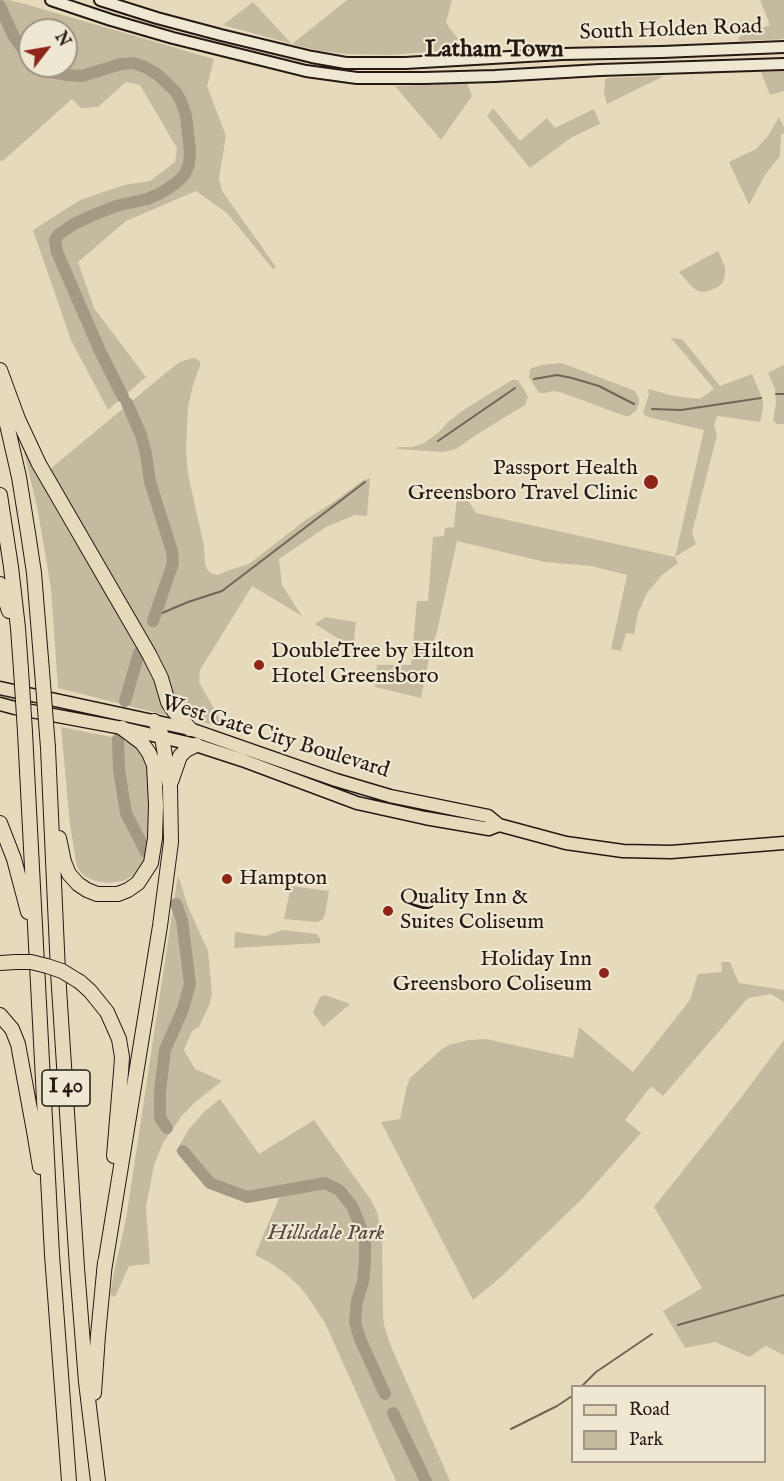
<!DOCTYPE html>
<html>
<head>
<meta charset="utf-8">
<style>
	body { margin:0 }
	#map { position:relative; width:784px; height:1481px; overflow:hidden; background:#e5dbbc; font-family:"IM FELL English",serif }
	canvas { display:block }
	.legend { position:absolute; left:571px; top:1385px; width:195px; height:78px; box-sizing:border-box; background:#eee8d3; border:2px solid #9e9587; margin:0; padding:8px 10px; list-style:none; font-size:18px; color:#251914 }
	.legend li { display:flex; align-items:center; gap:12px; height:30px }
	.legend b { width:30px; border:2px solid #9e9587 }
	.north { position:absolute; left:18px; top:18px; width:60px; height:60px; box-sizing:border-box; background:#eee8d3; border:2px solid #9e9587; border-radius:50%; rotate:59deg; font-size:16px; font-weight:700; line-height:24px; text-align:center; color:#251914 }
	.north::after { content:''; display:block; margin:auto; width:21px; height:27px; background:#8f2418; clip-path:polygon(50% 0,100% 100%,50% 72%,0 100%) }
</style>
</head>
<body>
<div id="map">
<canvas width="784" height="1481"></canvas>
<ul class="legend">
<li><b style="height:8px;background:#e5dbbc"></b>Road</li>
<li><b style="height:16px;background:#c4ba9f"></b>Park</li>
</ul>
<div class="north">N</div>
</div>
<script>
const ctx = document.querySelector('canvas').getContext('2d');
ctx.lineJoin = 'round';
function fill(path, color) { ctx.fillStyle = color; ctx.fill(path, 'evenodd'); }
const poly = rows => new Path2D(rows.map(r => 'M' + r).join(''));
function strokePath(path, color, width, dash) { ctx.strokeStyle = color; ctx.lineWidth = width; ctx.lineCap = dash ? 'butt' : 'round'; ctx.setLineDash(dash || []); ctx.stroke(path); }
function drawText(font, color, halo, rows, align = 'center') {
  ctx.font = font + ' "IM FELL English",serif'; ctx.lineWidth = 4.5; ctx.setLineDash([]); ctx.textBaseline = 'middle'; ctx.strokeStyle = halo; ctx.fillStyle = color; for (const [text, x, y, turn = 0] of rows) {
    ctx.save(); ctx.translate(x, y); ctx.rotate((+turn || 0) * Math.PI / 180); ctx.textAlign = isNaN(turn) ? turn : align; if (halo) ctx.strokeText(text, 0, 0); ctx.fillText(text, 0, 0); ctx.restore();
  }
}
fill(poly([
	[0,0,9,0,25,4,214,59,207,86,226,136,219,178,222,191,276,267,273,269,227,213,196,191,126,221,78,262,94,308,146,377,108,410,71,340,33,230,80,200,124,185,150,181,175,162,177,148,140,85,126,82,98,107,81,108,72,99,4,160,0,161],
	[30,30,66,30,66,66,30,66],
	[347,0,452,0,446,23,466,49,389,55,348,54,319,51,292,44,223,25,253,2,292,44],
	[760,0,784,0,784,39,739,41,739,37,770,25],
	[784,71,784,91,770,95,761,72],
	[664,76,607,104,604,93,605,81,607,78],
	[467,83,472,96,441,140,395,86],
	[493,108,520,141,547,118,555,128,594,109,600,124,572,137,530,168,487,116],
	[779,117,784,127,784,133,781,135,780,156,765,175,749,205,729,162,756,149,768,136],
	[718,251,725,267,725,274,723,282,718,287,711,290,704,292,698,291,692,287,679,272],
	[671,338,682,339,720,386,752,374,763,400,763,410,760,422,717,416,714,425,717,435,692,533,696,544,675,557,678,563,662,575,647,593,638,613,634,634,626,633,621,651,611,649,627,575,591,566,545,562,457,541,436,636,432,643,421,698,375,687,377,665,411,665,417,601,428,601,433,537,444,536,445,528,454,527,457,496,465,496,476,513,675,557,704,430,648,417,643,413,649,394,648,389,674,396,700,399,714,389],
	[193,358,197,359,200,362,200,366,193,385,188,407,186,452,188,474,204,546,205,563,207,569,211,573,218,575,227,571,249,564,307,519,335,501,362,481,370,478,367,516,355,515,326,527,279,559,282,585,302,616,252,586,200,670,199,682,223,725,222,728,191,718,184,714,181,713,49,470,168,371,180,362],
	[560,363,570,366,635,391,639,398,639,403,636,411,629,416,625,416,560,392,554,391,545,393,539,393,529,377,530,370,532,368,542,365],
	[784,365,784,424,776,424,773,420,776,403,775,389,768,373],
	[512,380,518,380,525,391,528,397,525,405,476,435,456,449,443,452,397,449,398,447,413,447,424,443,438,433,448,422,465,409],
	[24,452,27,452,41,483,60,517,148,664,166,714,165,715,58,688,51,589,45,552,37,507],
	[325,617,356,622,353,648,315,624],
	[61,727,122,739,137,748,143,754,147,763,151,828,147,863,136,874,123,881,108,883,95,881,84,876,77,867,70,825],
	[178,875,188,907,208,951,212,994,210,1003,199,1027,192,1031,184,1050,195,1069,222,1081,194,1103,181,1117,163,1143,154,1165,146,1207,150,1264,129,1266,115,1297,110,1295,114,1272,126,1219],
	[291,886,329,891,325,915,322,920,317,922,284,919],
	[283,930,317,934,320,939,320,943,234,948,235,932,265,936],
	[721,962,730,962,739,983,784,990,784,1002,771,994,748,998,663,1096,651,1086,625,1120,641,1133,582,1199,556,1224,500,1278,473,1300,381,1122,400,1119,407,1086,410,1078,442,1049,449,1045,469,1040,486,1039,573,1058,579,1027,633,1072,690,1000,698,974,722,972],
	[325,995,350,1004,323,1027,313,1012,320,997],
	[784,1040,784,1355,766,1346,749,1357,715,1342,685,1348,663,1311,702,1288,654,1207,743,1095],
	[220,1099,259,1154,314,1120,371,1200,377,1212,382,1233,383,1314,384,1325,390,1344,450,1481,396,1481,325,1323,312,1303,301,1288,286,1274,269,1262,255,1255,280,1196,248,1201,224,1195,207,1185,176,1151,189,1129,205,1111]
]), '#c4ba9f');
strokePath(poly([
	[534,379,557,375,572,378,599,386,634,404],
	[776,394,784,394],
	[652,409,681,410,761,398],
	[438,441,515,388],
	[155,616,188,602,222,591,365,482],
	[678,1325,784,1295],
	[582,1386,596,1372,652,1334],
	[511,1429,557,1406,572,1396]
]), '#716657', 2);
strokePath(poly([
	[0,6,14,37,30,59],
	[38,66,45,71,67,75,82,76,121,64,133,63,145,67,157,74,175,91,181,101,186,116,190,151,189,164,185,174,176,183,161,193,147,199,116,206,91,216,74,224,59,234,55,240,57,252,100,351,123,397],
	[127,403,141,435,146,454,150,482,172,551,173,563,153,621],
	[125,701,139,653],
	[118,739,119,770,126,813,146,852],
	[167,1128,160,1118,160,1091,165,1050,183,1009,190,984,182,920,176,904],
	[183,1151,210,1183,247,1197,325,1183,339,1190,352,1206,365,1237,365,1263,363,1282,357,1301,355,1322,360,1339,385,1394],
	[393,1413,426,1481]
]), '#a49983', 12);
const secondary = poly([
	[51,0,111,20,173,38,306,71,357,78,424,78,495,76,600,70,784,64],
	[100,0,157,18,221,35,312,57,346,63,405,63,562,54,662,52,784,47]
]);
const primary = poly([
	[0,688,190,729,336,780,390,796,488,816,499,825,566,843,623,851,671,852,784,843],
	[0,704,15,708,122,728,196,745,242,760,357,803,425,818,489,829,499,825]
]);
const highway = poly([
	[0,370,18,419,39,464,149,654,161,678,168,702,174,711,190,729],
	[0,394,19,477,28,533,34,573,42,671],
	[0,495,11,567,18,628,21,670],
	[0,584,9,611],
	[25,732,52,1255,69,1481],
	[48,748,58,972,77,1268,86,1382,98,1481],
	[171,782,180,756,186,750,196,745],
	[0,823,14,859,28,912],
	[59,838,64,862,69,874,78,884,87,890,97,894,118,894,128,890,138,883,151,863,155,838,156,805,154,765,149,753,142,743,122,728],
	[0,963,16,962],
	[80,982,90,991,107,1012,119,1039,122,1057,121,1072,114,1156],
	[0,1015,12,1029,18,1044,34,1131,40,1167],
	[104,1271,160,926,171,842,170,787,162,737,159,728,154,721],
	[94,1393,98,1335,105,1262]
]);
strokePath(secondary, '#251914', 14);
strokePath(primary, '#251914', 15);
strokePath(highway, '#251914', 16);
strokePath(secondary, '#eee8d3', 10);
strokePath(primary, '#e5dbbc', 12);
strokePath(highway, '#e5dbbc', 14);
const highwayBridge = poly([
	[21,670,25,732],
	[42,671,48,748],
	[16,962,31,962,47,966,62,971,80,982]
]);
strokePath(highwayBridge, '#251914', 16, []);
strokePath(highwayBridge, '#e5dbbc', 14);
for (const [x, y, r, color] of [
	[651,482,8,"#8f2418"],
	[259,665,6,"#8f2418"],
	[227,879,6,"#8f2418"],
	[388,911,6,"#8f2418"],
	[604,973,6,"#8f2418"]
]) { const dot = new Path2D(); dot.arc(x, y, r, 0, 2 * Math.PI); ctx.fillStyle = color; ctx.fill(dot); strokePath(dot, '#eee8d3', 2); }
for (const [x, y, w] of [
	[66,1088,48]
]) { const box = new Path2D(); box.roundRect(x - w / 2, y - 18, w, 36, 4.5); ctx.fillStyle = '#eee8d3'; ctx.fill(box); strokePath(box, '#251914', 1.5); }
drawText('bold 21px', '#251914', null, [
	["I 40",66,1088]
]);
drawText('22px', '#251914', '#eee8d3', [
	["South Holden Road",671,31,-2],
	["West Gate City Boulevard",275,738,17]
]);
drawText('22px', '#251914', '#eee8d3', [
	["Passport Health",638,469,"right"],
	["Greensboro Travel Clinic",638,494,"right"],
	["DoubleTree by Hilton",271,652],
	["Hotel Greensboro",271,677],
	["Hampton",239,879],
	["Quality Inn &",400,898],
	["Suites Coliseum",400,923],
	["Holiday Inn",592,960,"right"],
	["Greensboro Coliseum",592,985,"right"]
], 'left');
drawText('italic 22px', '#55493e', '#eee8d3', [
	["Hillsdale Park",326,1234]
]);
drawText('bold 24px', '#251914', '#eee8d3', [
	["Latham Town",494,51]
]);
</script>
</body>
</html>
